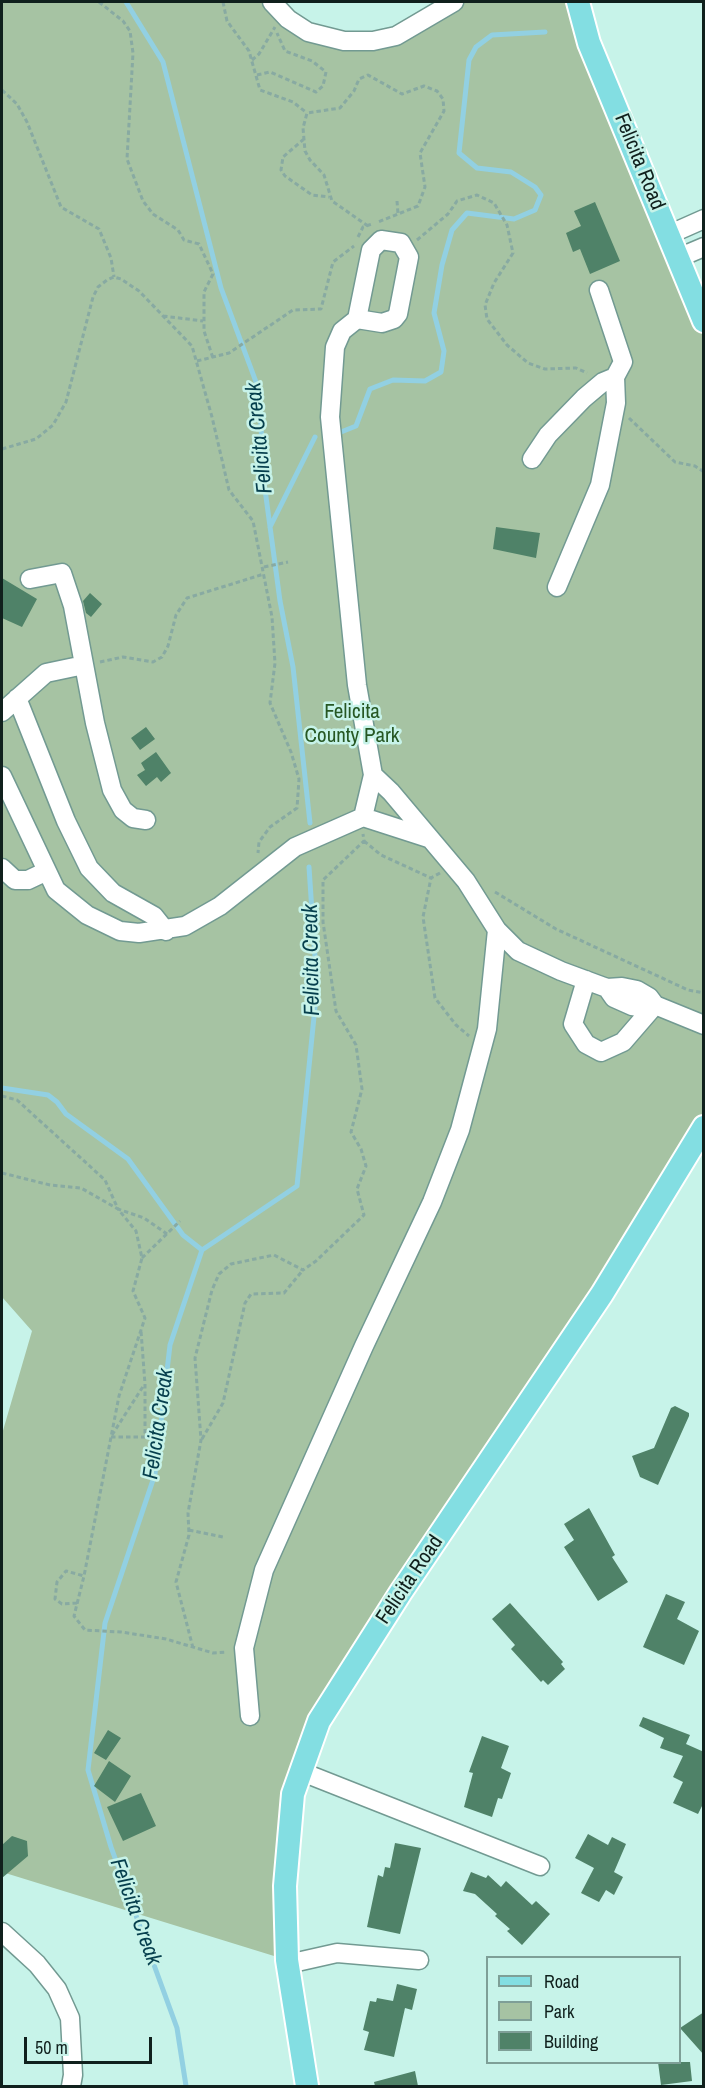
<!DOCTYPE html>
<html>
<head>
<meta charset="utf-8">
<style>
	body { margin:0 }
	#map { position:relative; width:705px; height:2088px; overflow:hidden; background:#c7f3e9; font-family:"Archivo Narrow",sans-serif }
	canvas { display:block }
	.frame { position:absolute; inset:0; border:3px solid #10201d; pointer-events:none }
	.legend { position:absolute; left:486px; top:1956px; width:195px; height:108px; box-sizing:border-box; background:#c7f3e9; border:2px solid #7e9f97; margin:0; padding:8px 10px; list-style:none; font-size:18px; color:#10201d }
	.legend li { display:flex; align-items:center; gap:12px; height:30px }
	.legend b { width:30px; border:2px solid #7e9f97 }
	.scale { position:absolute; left:24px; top:2037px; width:128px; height:27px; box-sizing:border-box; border:3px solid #10201d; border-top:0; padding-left:8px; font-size:18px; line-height:21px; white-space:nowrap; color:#10201d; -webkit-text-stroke:4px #c7f3e9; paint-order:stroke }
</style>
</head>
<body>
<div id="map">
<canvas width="705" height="2088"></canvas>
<div class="frame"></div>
<ul class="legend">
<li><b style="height:8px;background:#83dee2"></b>Road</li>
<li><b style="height:16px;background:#a6c3a3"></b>Park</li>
<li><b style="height:16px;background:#4f8268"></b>Building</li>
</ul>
<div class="scale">50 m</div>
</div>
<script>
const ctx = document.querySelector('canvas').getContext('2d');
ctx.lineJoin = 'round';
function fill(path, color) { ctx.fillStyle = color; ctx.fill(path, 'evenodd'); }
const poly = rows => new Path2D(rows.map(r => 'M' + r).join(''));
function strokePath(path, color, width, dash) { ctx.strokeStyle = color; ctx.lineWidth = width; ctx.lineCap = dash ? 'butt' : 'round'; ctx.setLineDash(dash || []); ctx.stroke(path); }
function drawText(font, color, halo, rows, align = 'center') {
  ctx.font = font + ' "Archivo Narrow",sans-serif'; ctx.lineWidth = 5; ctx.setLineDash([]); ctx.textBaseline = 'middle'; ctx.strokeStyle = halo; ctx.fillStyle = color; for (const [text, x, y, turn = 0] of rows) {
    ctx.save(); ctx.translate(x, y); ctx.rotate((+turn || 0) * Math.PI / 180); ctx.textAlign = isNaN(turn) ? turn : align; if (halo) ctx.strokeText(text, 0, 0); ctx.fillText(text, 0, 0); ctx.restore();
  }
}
fill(poly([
	[2,2,272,2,288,19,373,41,454,2,578,2,703,321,703,1127,319,1721,293,1795,287,1960,2,1872,2,1434,32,1331,2,1297]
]), '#a6c3a3');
strokePath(poly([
	[126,2,163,62,221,288,259,390,264,482,280,601,293,667,310,823],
	[341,432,356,426,370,389,393,380,425,381,441,372,444,351,434,313,442,265,452,230,467,213,514,219,535,210,541,195,535,187,511,172,477,168,459,153,469,60,476,47,492,35,545,32],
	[270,527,315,437],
	[2,1088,48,1095,57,1102,66,1114,128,1159,183,1235,202,1250],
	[186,2086,177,2028,111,1847,88,1770,105,1623,155,1474,170,1345,202,1250,297,1186,317,987,309,867]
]), '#92d0e2', 5);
fill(poly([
	[595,202,620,261,590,274,580,249,573,252,566,233,581,226,574,211],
	[496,527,540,533,536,558,493,549],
	[2,578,37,599,22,627,2,618],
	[90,593,102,604,91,617,86,613,83,601],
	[146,727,155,739,140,750,131,738],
	[156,752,171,773,161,782,157,777,146,786,137,775,145,770,141,763],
	[675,1406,689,1413,689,1416,658,1485,640,1477,632,1456,654,1448,671,1408],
	[589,1508,615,1555,612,1557,628,1582,598,1601,564,1547,574,1540,564,1524],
	[666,1594,685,1602,677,1619,699,1631,684,1665,643,1647],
	[510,1603,563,1662,561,1664,565,1669,548,1685,543,1680,541,1682,511,1649,515,1645,492,1619],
	[643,1717,690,1735,686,1744,704,1752,704,1802,698,1814,673,1803,683,1782,673,1777,683,1756,660,1748,664,1738,639,1726],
	[108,1730,121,1738,106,1760,94,1753],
	[482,1736,509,1746,501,1768,511,1773,502,1799,498,1798,492,1817,464,1807,473,1773,469,1772],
	[109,1761,131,1776,115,1802,94,1786],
	[141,1793,156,1826,123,1841,107,1807],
	[588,1834,608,1845,612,1837,626,1844,614,1872,623,1877,614,1895,606,1890,599,1902,581,1893,594,1868,575,1858],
	[12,1836,27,1841,28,1856,2,1878,2,1845],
	[395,1843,421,1848,400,1934,367,1927,378,1875,383,1877,385,1867,390,1868],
	[471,1872,486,1878,488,1875,501,1887,506,1881,532,1905,536,1901,550,1914,522,1945,507,1931,510,1929,495,1916,497,1914,475,1894,463,1891],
	[397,1984,417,1989,412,2010,405,2008,394,2057,364,2050,369,2032,363,2030,370,2001,376,2002,377,1998,393,2001],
	[704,2012,704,2055,680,2028],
	[658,2062,690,2062,692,2081,661,2085],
	[415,2071,418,2086,375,2086,374,2082]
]), '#4f8268');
const minor = poly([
	[272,2,288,19,308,32,344,41,373,41,396,36,454,2],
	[668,235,704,219],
	[678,258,704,247],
	[357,319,382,323,394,319,398,314,409,257,401,243,381,240,371,250,357,319,342,331,335,347,330,417,357,685,373,775,363,817],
	[532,459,548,435,584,398,603,382,615,377,623,362,599,290],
	[30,579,62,573,73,606,95,723,112,790,123,810,133,818,146,820],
	[557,587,600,485,616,403,615,377],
	[17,698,66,821,89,868,113,893,154,916,166,931],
	[2,712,46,673,84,665],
	[2,776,56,890,87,915,120,931,139,933,185,926,220,906,295,847,363,817,428,838],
	[2,868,15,880,28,880,47,871],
	[497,930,518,951,561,971,607,988,622,987,637,990,649,997,655,1005,704,1025],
	[586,980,573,1024,586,1044,601,1052,623,1042,655,1005],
	[607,988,614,998,632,1006,646,1008,655,1005],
	[250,1716,244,1648,264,1570,364,1346,432,1202,460,1130,487,1029,497,930,466,881,391,792,373,775],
	[302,1772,540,1866],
	[2,1932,37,1964,57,1989,70,2018,73,2075,71,2086],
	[288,1964,337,1953,419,1960]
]);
const major = poly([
	[578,2,589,43,704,321],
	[307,2086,287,1960,285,1886,293,1794,319,1721,401,1592,602,1294,704,1127]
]);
strokePath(minor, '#729a92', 21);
strokePath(major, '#fff', 26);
strokePath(poly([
	[99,2,123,21,130,31,133,53,127,159,143,201,153,214,178,230,184,240,199,244,213,274,204,292,204,331,213,358],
	[223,2,227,21,249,51,260,90,293,102,307,113],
	[252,60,259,54,275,27],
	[257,75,270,72,316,92,323,86,326,72,312,61,285,51,277,33],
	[2,90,17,104,27,122,61,207,99,229,111,258,114,277],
	[304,139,283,157,281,170,285,176,312,195,329,197],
	[397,201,398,214],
	[368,226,332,201,324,175,310,160,305,151,303,128,307,113,340,108,354,91,359,79,368,75,402,94,424,86,437,91,443,99,444,111,420,153,425,187,418,206,378,222],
	[358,237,363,227,372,224],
	[417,240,448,214,457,201,477,195,494,203,507,225,513,253,494,283,485,305,487,319,507,345,528,363,545,369,576,368,587,373],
	[163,316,203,321],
	[197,361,229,353,293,310,321,309,333,262,354,246],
	[629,418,675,462,695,466,704,472],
	[2,449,36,439,53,425,66,402,93,297,98,287,107,280,114,277,121,279,139,291,192,346,212,417,229,490,253,521,272,617,275,663,270,703,291,752,299,779,297,808,270,827,259,842,258,853],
	[264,567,288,562],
	[100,662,123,657,153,662,162,657,168,646,176,615,187,598,264,574],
	[364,841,381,855,431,878],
	[440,873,431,878,423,917,435,998,456,1025,469,1036],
	[495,892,556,929,688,990,704,993],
	[2,1096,17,1100,105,1180,118,1209,144,1218,167,1234],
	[2,1173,50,1185,81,1188,118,1209,136,1231,142,1258,133,1291,145,1318,119,1396,84,1576,74,1616,85,1630,121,1632,166,1639,213,1653,227,1652],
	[142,1258,180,1221],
	[112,1435,144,1385],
	[111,1437,145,1437,145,1384,141,1331],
	[202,1439,223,1403,245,1303,251,1294,284,1293,303,1270],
	[189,1530,223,1537],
	[77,1603,62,1604,55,1599,57,1582,66,1571,84,1576],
	[193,1648,176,1582,189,1535,188,1513,201,1440,195,1358,212,1290,219,1274,231,1264,274,1255,303,1270,316,1261,364,1215,357,1189,366,1166,361,1149,351,1132,362,1089,356,1045,336,1011,323,922,323,880,364,841,363,834]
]), '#88aaa2', 3, [4.5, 3]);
strokePath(minor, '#fff', 18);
strokePath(major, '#83dee2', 22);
drawText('21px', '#10201d', '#c7f3e9', [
	["Felicita Road",639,162,68],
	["Felicita Road",410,1580,-56]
]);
drawText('21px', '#265723', '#c7f3e9', [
	["Felicita",352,712],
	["County Park",352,736]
]);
drawText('italic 22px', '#063f4d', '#c7f3e9', [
	["Felicita Creak",260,438,-96],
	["Felicita Creak",312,960,-91],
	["Felicita Creak",159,1424,-82],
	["Felicita Creak",135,1912,70]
]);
</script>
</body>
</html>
